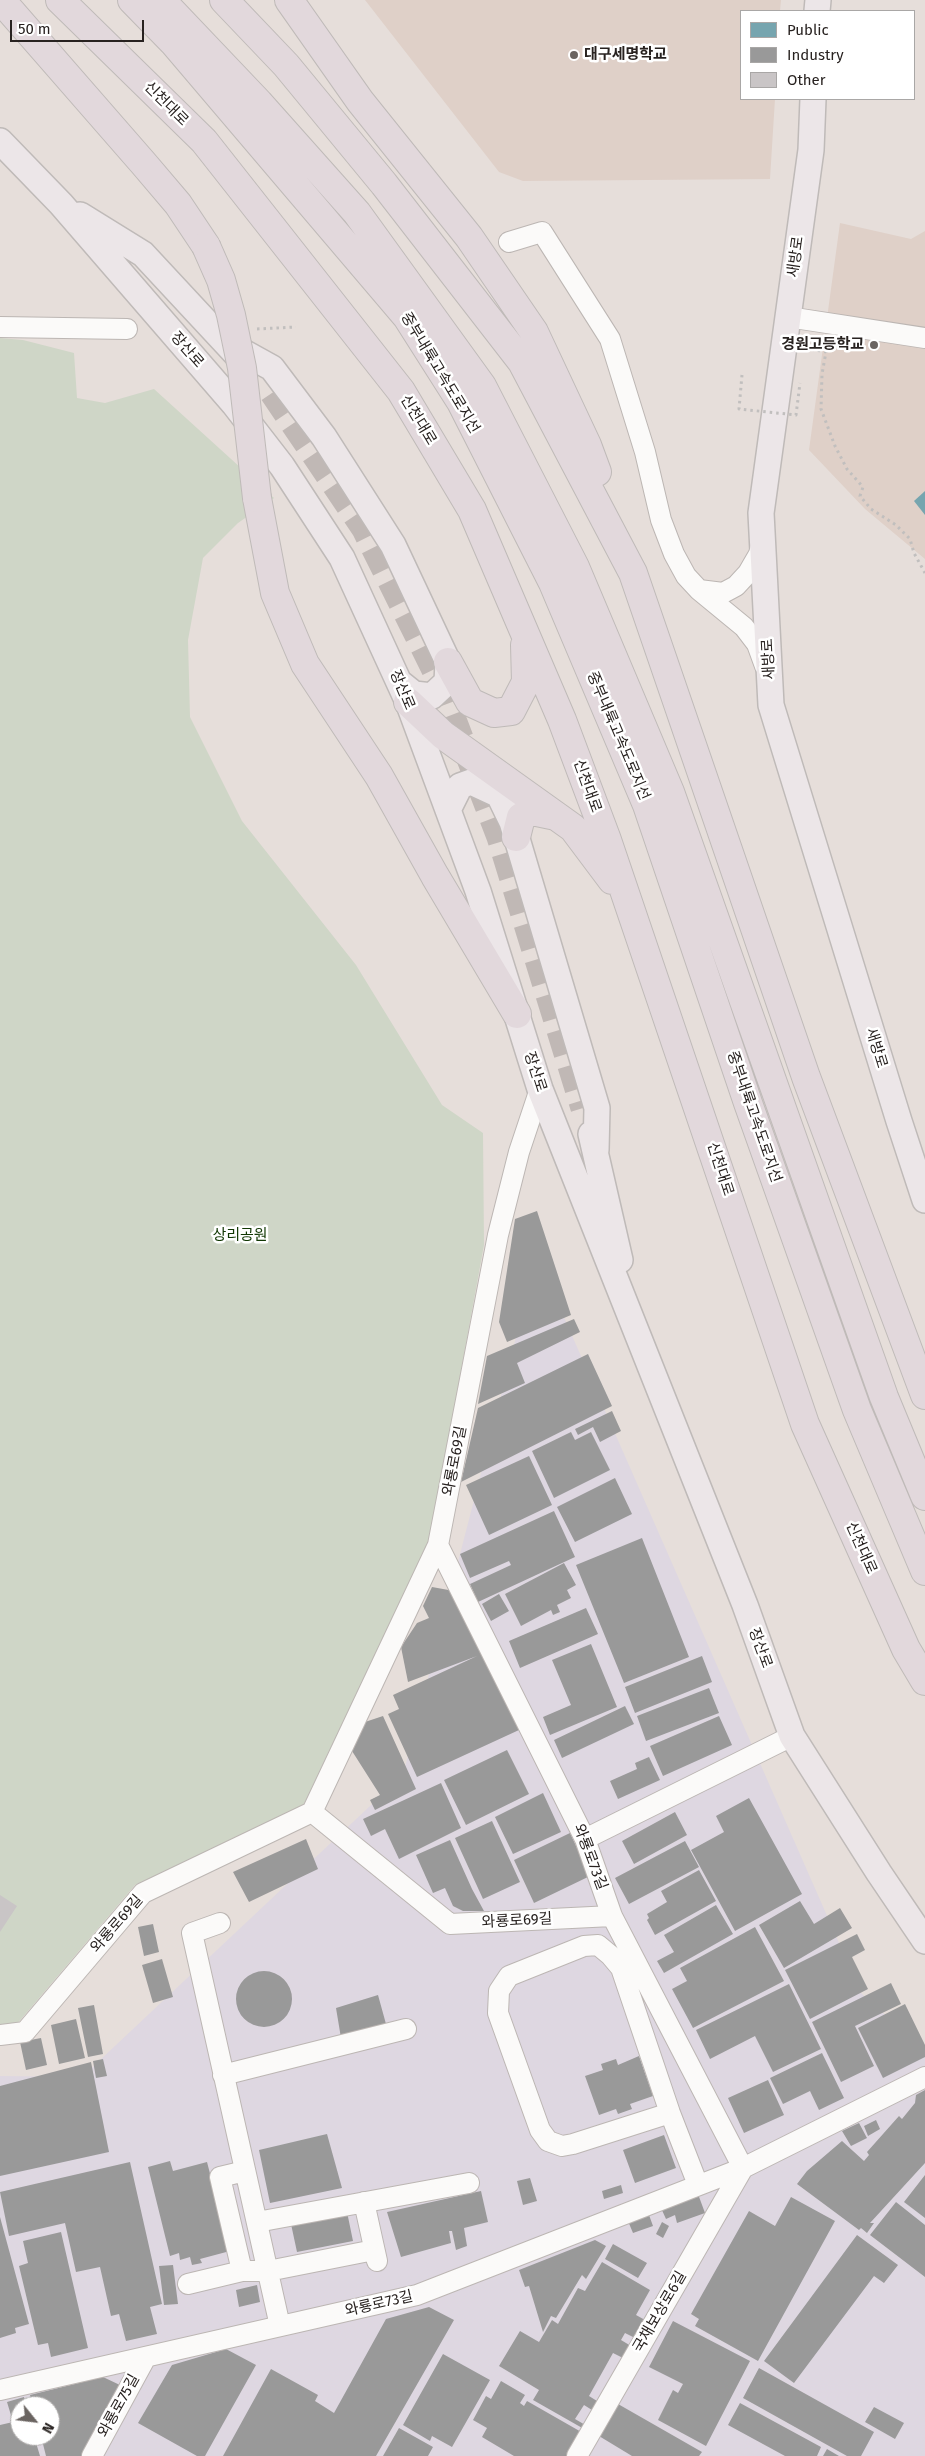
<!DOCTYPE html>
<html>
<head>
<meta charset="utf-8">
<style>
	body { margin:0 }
	#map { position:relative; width:925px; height:2456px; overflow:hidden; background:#e6deda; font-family:"Fira Sans",sans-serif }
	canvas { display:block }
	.legend { position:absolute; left:740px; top:10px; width:175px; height:90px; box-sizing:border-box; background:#fff; border:1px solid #a9a7a6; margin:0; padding:6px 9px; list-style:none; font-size:15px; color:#282220 }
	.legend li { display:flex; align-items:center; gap:10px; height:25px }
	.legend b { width:25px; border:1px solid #a9a7a6 }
	.north { position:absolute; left:10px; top:2396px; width:50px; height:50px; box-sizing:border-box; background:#fff; border:1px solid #a9a7a6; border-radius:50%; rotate:119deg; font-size:14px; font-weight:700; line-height:20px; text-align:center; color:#282220 }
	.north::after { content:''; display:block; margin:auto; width:18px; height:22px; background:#6a6461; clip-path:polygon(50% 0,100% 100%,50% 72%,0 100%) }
	.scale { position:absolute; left:10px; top:20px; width:134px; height:22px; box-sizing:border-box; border:2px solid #282220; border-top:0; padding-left:6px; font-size:15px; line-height:18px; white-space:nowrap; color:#282220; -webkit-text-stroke:4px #fff; paint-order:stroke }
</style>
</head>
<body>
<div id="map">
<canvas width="925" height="2456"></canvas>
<ul class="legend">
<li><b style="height:14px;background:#76a5af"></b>Public</li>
<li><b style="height:14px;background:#999"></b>Industry</li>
<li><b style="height:14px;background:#c9c5c6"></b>Other</li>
</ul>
<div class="north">N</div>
<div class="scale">50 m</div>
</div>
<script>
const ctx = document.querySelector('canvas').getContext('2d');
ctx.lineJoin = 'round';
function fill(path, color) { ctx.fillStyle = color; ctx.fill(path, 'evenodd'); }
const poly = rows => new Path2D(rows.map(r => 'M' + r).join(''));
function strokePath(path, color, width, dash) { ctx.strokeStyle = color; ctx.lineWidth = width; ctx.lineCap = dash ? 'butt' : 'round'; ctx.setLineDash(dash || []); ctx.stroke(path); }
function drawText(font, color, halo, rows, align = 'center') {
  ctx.font = font + ' "Fira Sans","Noto Sans KR",sans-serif'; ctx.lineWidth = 5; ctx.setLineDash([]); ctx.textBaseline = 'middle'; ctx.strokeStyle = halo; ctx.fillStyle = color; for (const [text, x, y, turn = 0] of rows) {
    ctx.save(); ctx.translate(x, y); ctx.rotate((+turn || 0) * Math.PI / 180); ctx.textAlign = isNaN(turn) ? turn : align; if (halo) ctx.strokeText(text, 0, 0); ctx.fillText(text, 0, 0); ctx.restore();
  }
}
fill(poly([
	[537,1256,861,1993,925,2051,925,2456,0,2456,0,2076,82,2077,403,1775],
	[20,2406,50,2406,50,2436,20,2436]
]), '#ded7e1');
fill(poly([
	[365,0,781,0,780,11,741,11,741,99,775,99,770,179,523,181,499,172],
	[840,223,911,239,925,231,925,559,865,509,809,450]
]), '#dfd0c8');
fill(poly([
	[0,338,23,340,74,353,77,398,105,403,154,389,274,498,238,523,203,558,188,640,190,717,242,821,356,965,442,1105,483,1133,484,1245,430,1540,302,1808,135,1885,17,2024,0,2025]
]), '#cfd6c7');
fill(poly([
	[925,491,925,515,914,501]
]), '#76a5af');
fill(poly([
	[537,1211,571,1315,507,1342,499,1322,515,1219],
	[574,1319,580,1332,517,1363,525,1383,478,1404,487,1356],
	[588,1354,612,1406,461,1482,478,1408],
	[612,1411,621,1431,600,1442,593,1427,578,1435,575,1429],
	[571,1432,575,1440,591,1432,610,1470,554,1498,532,1451],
	[529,1456,552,1505,489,1535,466,1485],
	[615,1478,632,1514,575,1542,557,1507],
	[554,1511,575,1557,478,1602,470,1584,511,1565,509,1561,470,1578,460,1554],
	[642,1538,689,1657,624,1683,576,1565],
	[564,1563,576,1585,567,1590,571,1598,557,1605,560,1612,553,1615,551,1610,521,1626,505,1594],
	[432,1587,454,1591,519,1730,417,1777,388,1714,399,1709,393,1695,477,1656,408,1682,401,1647,417,1623,429,1618,423,1606],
	[499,1594,509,1611,491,1621,482,1604],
	[586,1608,598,1634,520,1668,509,1641],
	[591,1644,617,1707,550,1735,543,1717,571,1705,552,1660],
	[702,1656,712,1682,635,1713,625,1687],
	[709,1688,719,1713,646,1741,637,1716],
	[625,1706,634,1724,562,1758,554,1740],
	[383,1716,416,1789,375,1810,370,1800,380,1795,352,1751,365,1722],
	[719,1716,732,1745,663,1776,650,1746],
	[507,1750,529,1794,466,1825,444,1780],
	[649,1757,660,1780,618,1799,610,1781,637,1769,635,1763],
	[441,1783,461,1828,399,1859,385,1829,371,1836,363,1819],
	[543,1793,561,1832,513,1854,495,1817],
	[749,1798,802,1894,735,1931,691,1850,724,1832,716,1816],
	[675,1812,687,1835,634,1864,622,1841],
	[492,1821,520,1882,483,1899,455,1838],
	[570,1833,590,1876,534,1903,514,1860],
	[306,1839,318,1869,249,1902,233,1872],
	[450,1840,472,1889,484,1911,463,1911,453,1906,445,1888,433,1893,416,1855],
	[685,1841,699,1867,629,1904,615,1878],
	[699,1870,716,1901,655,1935,647,1920,649,1918,647,1914,667,1902,661,1891],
	[800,1901,814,1924,840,1908,852,1928,784,1968,759,1925],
	[716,1905,733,1934,664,1973,657,1961,674,1952,664,1935],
	[153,1924,159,1952,144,1956,138,1927],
	[755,1927,784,1981,693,2028,672,1989,687,1981,680,1968],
	[857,1934,865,1950,852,1957,868,1989,810,2019,785,1970],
	[162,1959,173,1997,153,2003,142,1965],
	'236 1999a28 28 0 1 1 56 0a28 28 0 1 1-56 0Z',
	[891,1983,901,2004,855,2026,874,2066,841,2082,812,2022],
	[789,1984,821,2049,773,2072,755,2036,710,2059,696,2030],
	[378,1995,386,2024,341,2038,336,2008],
	[905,2004,925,2045,925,2057,883,2078,858,2028],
	[94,2005,103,2054,88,2057,78,2008],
	[76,2019,85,2058,59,2064,51,2025],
	[41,2038,47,2065,26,2070,20,2042],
	[822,2053,844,2098,819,2110,810,2091,783,2104,770,2078],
	[639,2056,653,2096,630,2104,632,2109,618,2114,616,2109,599,2115,585,2076,603,2070,601,2064,616,2059,618,2065],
	[103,2059,107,2076,96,2078,93,2061],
	[91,2062,109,2152,0,2176,0,2086],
	[768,2080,784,2115,744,2133,728,2098],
	[925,2090,925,2163,870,2223,874,2223,867,2233,861,2228,859,2230,797,2184,807,2171,842,2141,864,2161,869,2155,867,2152,899,2116,902,2119,915,2103,916,2095],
	[876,2120,880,2129,868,2136,864,2126],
	[859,2123,867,2138,851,2146,842,2131],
	[327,2134,342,2188,270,2203,259,2150],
	[664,2135,676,2168,635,2183,623,2150],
	[170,2161,173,2171,207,2162,230,2251,200,2259,202,2263,192,2265,190,2257,180,2260,179,2253,170,2256,148,2167],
	[130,2162,162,2304,150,2307,157,2334,126,2341,119,2314,111,2316,100,2267,76,2272,65,2223,9,2236,0,2192],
	[925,2175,925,2218,904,2202],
	[530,2178,537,2201,523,2205,517,2181],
	[621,2185,623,2193,604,2199,602,2191],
	[481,2191,488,2222,464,2228,467,2246,456,2250,452,2231,449,2231,451,2243,401,2257,387,2212],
	[698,2194,705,2213,677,2223,675,2215,666,2219,661,2208],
	[791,2197,835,2221,758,2361,695,2326,699,2319,691,2314,749,2211,775,2226],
	[896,2202,925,2225,925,2277,870,2235],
	[347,2212,353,2241,297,2252,291,2224],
	[649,2215,653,2226,633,2233,628,2221],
	[0,2217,29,2324,15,2328,16,2333,0,2338],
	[662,2222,669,2226,663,2238,656,2234],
	[61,2232,88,2348,51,2357,48,2343,38,2345,19,2266,28,2263,23,2241],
	[857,2235,898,2265,884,2283,874,2276,794,2383,764,2361],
	[595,2240,606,2246,586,2279,582,2275,556,2318,551,2316,543,2332,529,2286,525,2287,519,2270],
	[613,2244,647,2263,638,2278,605,2259],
	[602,2262,650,2290,636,2315,645,2320,635,2338,625,2333,621,2340,631,2346,623,2358,613,2353,589,2396,597,2401,592,2410,584,2405,575,2419,587,2426,584,2429,533,2400,539,2390,499,2366,520,2331,539,2342,552,2320,558,2324,578,2288,585,2291],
	[173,2265,178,2304,164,2305,159,2266],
	[257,2285,260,2302,239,2307,236,2290],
	[429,2307,454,2320,376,2456,223,2456,271,2369,318,2395,315,2401,334,2413,386,2319],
	[673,2321,750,2361,706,2446,658,2420,673,2390,678,2393,683,2384,649,2367],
	[226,2349,256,2365,205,2456,197,2456,138,2423,172,2365],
	[443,2354,490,2380,452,2447,432,2436,430,2441,403,2425],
	[759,2368,874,2432,861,2456,847,2456,743,2398],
	[103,2377,122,2386,85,2456,46,2456,41,2436,50,2436,50,2406,33,2406,30,2395],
	[501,2381,525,2395,520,2403,524,2406,527,2401,583,2433,568,2456,514,2456,482,2437,487,2428,473,2420,486,2396,491,2399],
	[24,2397,26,2406,20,2406,20,2436,34,2436,40,2456,0,2456,0,2425,13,2422,7,2402],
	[740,2403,821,2447,817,2456,785,2456,728,2425],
	[618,2404,702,2452,699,2456,632,2456,599,2436],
	[874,2407,904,2423,895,2439,865,2422],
	[399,2428,433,2447,428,2456,383,2456],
	[827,2449,839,2456,823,2456]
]), '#999');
fill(poly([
	[0,1895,17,1906,0,1932]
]), '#c9c5c6');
strokePath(poly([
	[272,393,364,529,438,678,499,837,583,1108]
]), '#c0b8b5', 25, [25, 12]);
const minor = poly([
	[509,242,542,232,610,339,645,452,661,520,674,554,686,576,699,590,744,627,757,644,765,666],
	[788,317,925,338],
	[0,327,127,329],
	[699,590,723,593,736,586,748,573,759,554,762,543],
	[438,1545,585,1839,612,1916,743,2168,577,2456],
	[312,1812,450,1924,612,1916],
	[585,1839,792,1736],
	[220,1923,192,1933,280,2326],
	[0,2035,25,2032,143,1893,312,1812,438,1545,498,1235,519,1152,540,1089],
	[223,2075,406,2029],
	[670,2113,573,2144,562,2146,548,2141,540,2130,498,2013,499,1991,509,1976,584,1946,598,1945,610,1955,621,1968,670,2113,698,2185],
	[364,2202,377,2261],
	[257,2222,469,2183],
	[242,2271,220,2177,245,2171],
	[188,2284,242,2271,268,2271,374,2250],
	[0,2390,417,2295,743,2168,925,2077],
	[92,2456,146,2357]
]);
const major = poly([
	[817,11,818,0],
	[813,99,811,150,761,513,771,705,899,1121,925,1200],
	[0,141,61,204,234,404,282,466,342,558,408,702,478,891,540,1089,745,1605,792,1736,879,1873,925,1941],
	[80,215,143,254,236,354],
	[225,342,272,368,324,437,393,545,448,662,447,682,432,696,414,694,399,682],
	[448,810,460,786,471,782,499,795,512,822,597,1108,596,1150],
	[591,1134,620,1260]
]);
const highway = poly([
	[1,0,144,164,178,204,206,246],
	[60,0,204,141,401,391,472,510,562,720,607,840,805,1424,906,1649,925,1681],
	[132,0,174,43,407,317,461,402,553,583,647,805,748,1103,857,1410,925,1571],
	[161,0,259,103,357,213,482,386,575,567,670,792,884,1397,925,1496],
	[224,0,286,65,384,184,522,362,633,573,806,1077,925,1395],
	[289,0,360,101,469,237,534,332,587,445,597,472],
	[257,498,275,593,305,664,379,776,435,876,517,1014],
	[448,662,470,702,494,713,511,711,526,682,525,645],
	[408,702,443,735,573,828,612,880],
	[516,837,521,817,532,811,556,816]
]);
strokePath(minor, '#bcb6b3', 22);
strokePath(major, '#bfbab8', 28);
strokePath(highway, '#bfbab8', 30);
strokePath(poly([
	[257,329,296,327],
	[805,348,826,352,822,374,821,409,835,446,847,469,863,487,860,496,871,509,896,525,910,539,914,553,925,573]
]), '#c1bfbe', 3, [2.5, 4]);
strokePath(minor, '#fbfaf9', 20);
strokePath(major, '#ece6e8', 25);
strokePath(highway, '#e2d8dc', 28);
const highwayBridge = poly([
	[206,246,221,280,231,315,242,368,257,498]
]);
strokePath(highwayBridge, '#bfbab8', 30, []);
strokePath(poly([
	[742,375,739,409,796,415,800,383]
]), '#c1bfbe', 3, [2.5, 4]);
strokePath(highwayBridge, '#e2d8dc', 28);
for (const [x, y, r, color] of [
	[574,55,5,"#6a6461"],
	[874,345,5,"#6a6461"]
]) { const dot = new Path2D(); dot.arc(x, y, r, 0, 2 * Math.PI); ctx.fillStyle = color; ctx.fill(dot); strokePath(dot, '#fff', 2); }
drawText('bold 15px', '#282220', '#fff', [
	["대구세명학교",584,55],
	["경원고등학교",864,345,"right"]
], 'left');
drawText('15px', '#282220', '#fff', [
	["신천대로",166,104,45],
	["새방로",796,257,-82],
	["장산로",187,350,49],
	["중부내륙고속도로지선",440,373,59],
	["신천대로",418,420,59],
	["새방로",769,659,-93],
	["장산로",402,690,67],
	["중부내륙고속도로지선",618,736,67],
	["신천대로",587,786,70],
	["새방로",876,1048,73],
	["장산로",535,1072,72],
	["중부내륙고속도로지선",754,1117,71],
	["신천대로",720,1169,72],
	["와룡로69길",455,1461,-79],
	["신천대로",861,1548,66],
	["장산로",760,1648,70],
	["와룡로73길",590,1857,69],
	["와룡로69길",517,1921,-3],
	["와룡로69길",117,1924,-49],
	["와룡로73길",379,2304,-13],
	["국채보상로6길",660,2312,-60],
	["와룡로75길",119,2406,-61]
]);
drawText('15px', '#113703', '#fff', [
	["상리공원",240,1236]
]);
</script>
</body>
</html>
